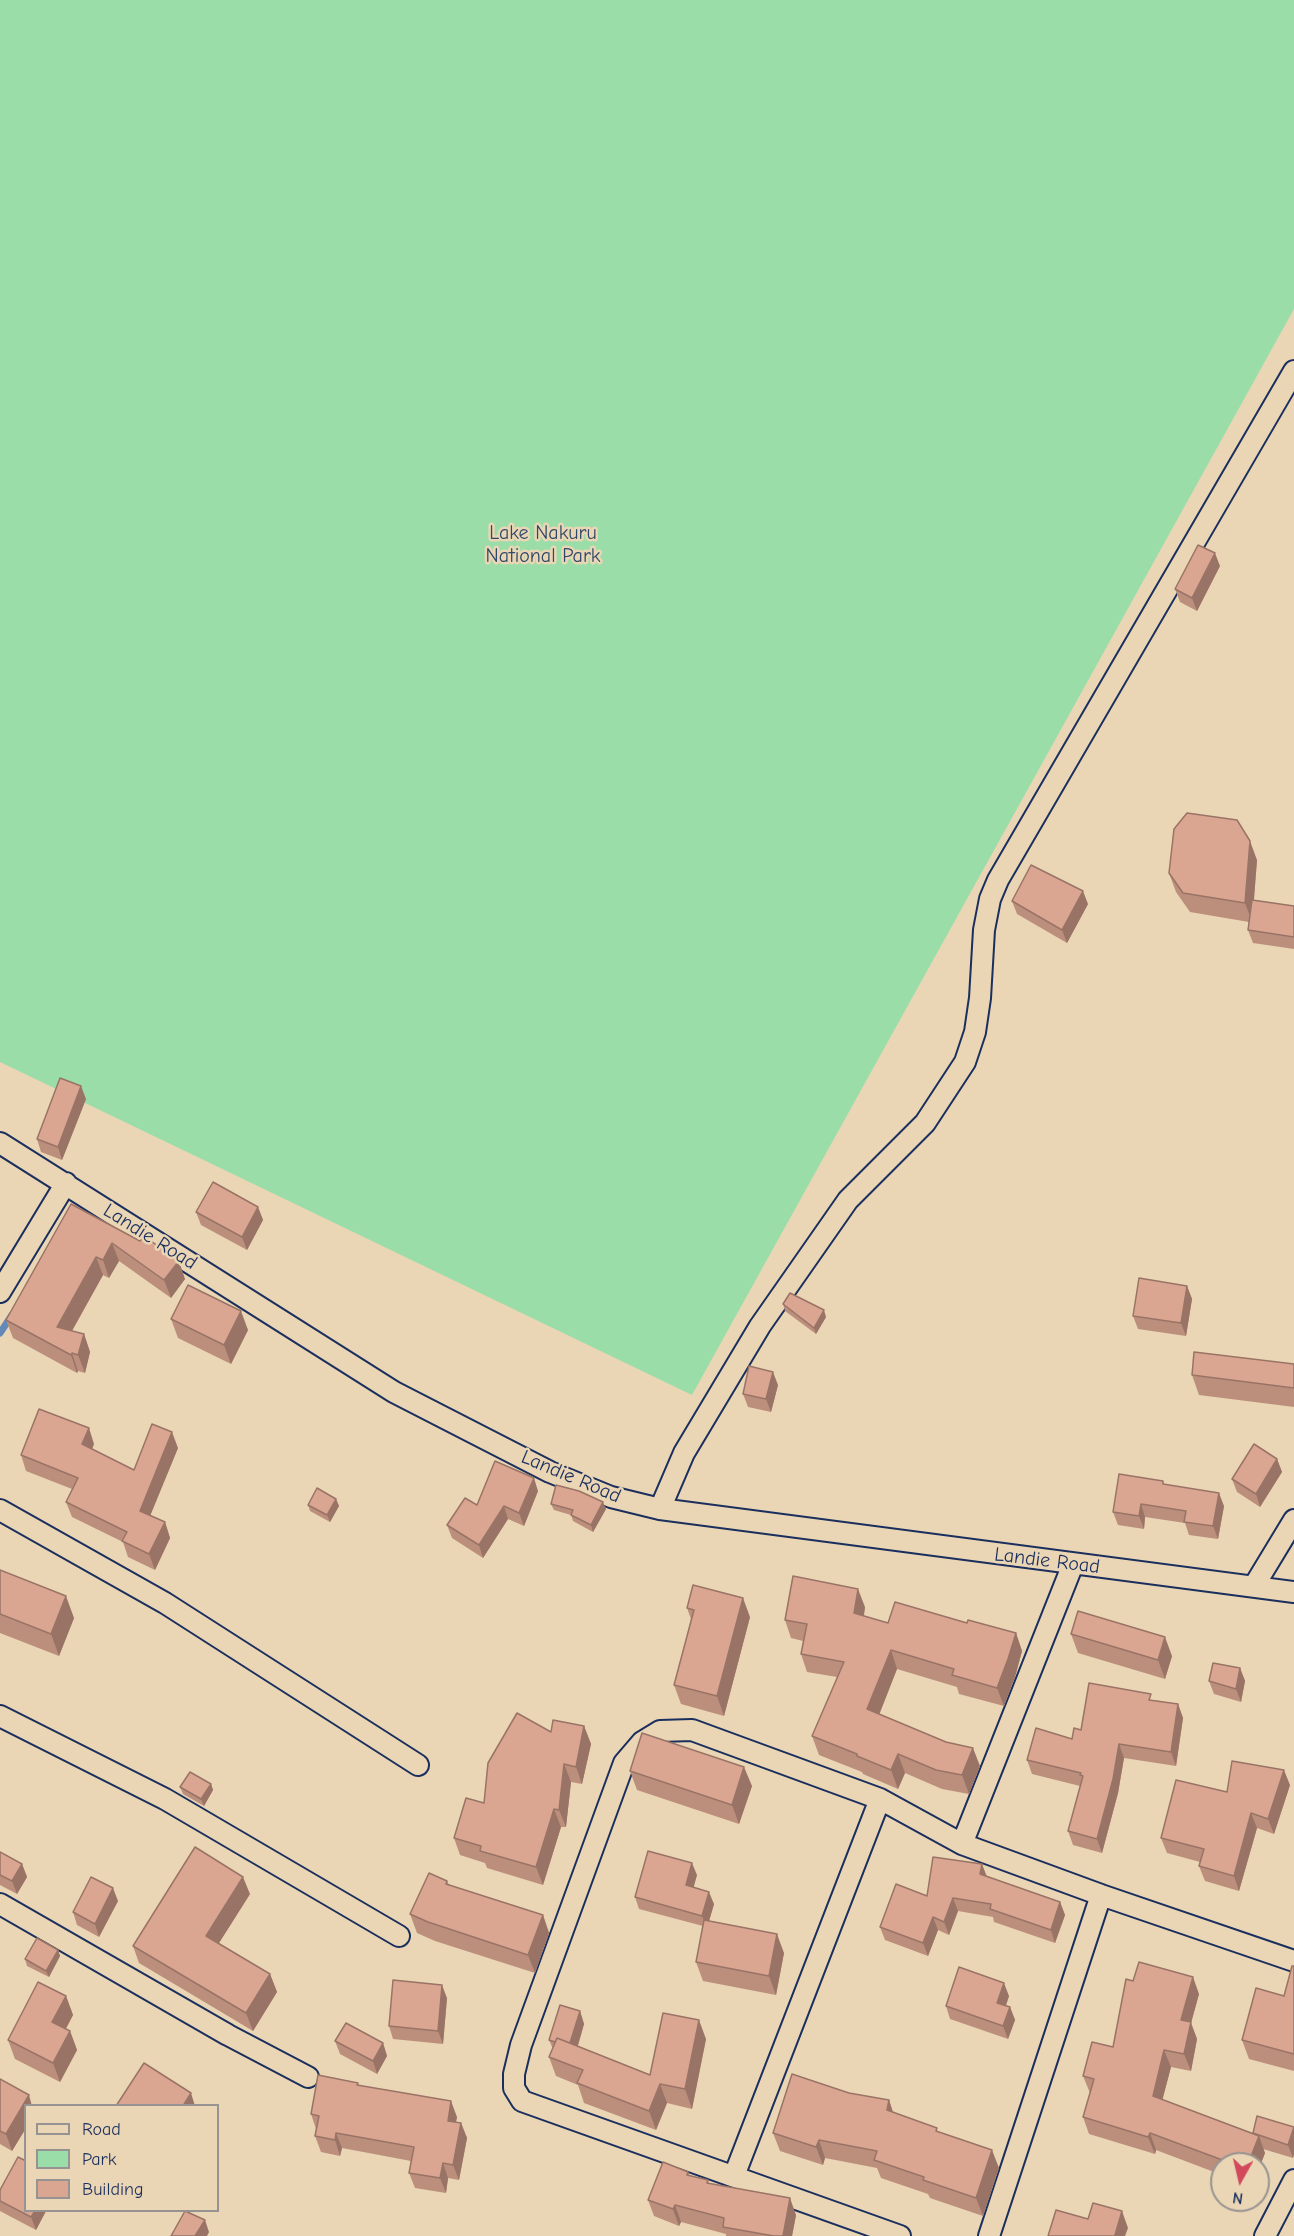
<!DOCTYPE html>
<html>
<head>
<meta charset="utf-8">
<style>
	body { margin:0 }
	#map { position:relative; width:1294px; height:2236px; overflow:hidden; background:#ead6b4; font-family:"Comic Neue",sans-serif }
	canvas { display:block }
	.legend { position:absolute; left:24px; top:2104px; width:195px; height:108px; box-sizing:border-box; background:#ead6b4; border:2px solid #979392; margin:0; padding:8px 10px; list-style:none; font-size:18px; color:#1b2f5e }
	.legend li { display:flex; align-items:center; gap:12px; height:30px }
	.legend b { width:30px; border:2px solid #979392 }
	.north { position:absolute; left:1210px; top:2152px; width:60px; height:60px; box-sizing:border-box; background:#ead6b4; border:2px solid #979392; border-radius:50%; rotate:188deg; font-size:16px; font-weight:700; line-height:24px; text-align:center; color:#1b2f5e }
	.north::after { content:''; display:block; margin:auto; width:21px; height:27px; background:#d1495b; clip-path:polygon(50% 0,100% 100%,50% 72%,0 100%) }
</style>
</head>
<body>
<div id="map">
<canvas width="1294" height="2236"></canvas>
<ul class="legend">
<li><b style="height:8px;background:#ead6b4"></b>Road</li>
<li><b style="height:16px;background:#9adda8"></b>Park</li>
<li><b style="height:16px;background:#dba691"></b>Building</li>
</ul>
<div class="north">N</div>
</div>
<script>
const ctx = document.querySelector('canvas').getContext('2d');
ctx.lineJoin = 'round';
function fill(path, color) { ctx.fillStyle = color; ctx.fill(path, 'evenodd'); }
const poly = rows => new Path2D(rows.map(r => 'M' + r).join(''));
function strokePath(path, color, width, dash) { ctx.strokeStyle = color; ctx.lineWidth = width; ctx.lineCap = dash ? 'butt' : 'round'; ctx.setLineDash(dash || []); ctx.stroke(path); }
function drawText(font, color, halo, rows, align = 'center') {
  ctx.font = font + ' "Comic Neue",sans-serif'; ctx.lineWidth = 5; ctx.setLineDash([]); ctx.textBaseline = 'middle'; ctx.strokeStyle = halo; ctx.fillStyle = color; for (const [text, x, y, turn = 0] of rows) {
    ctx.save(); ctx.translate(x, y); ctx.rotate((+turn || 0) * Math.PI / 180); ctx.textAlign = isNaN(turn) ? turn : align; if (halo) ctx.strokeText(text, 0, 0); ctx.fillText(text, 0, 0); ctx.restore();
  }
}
fill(poly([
	[0,0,1294,0,1294,309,692,1395,0,1062]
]), '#9adda8');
strokePath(poly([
	[0,1333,12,1315]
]), '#638ab6', 7);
const street = poly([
	[0,1143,394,1392,550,1472,611,1497,660,1509,1294,1592],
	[0,1292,66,1183],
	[660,1509,684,1453,760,1326,848,1200,925,1123,965,1062,975,1032,980,998,984,930,990,899,998,880,1294,371],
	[0,1510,165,1603,418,1765],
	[1254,1586,1294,1520],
	[0,1716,165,1799,399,1936],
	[962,1844,1073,1564],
	[0,1904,228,2035,308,2077],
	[734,2176,880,1799],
	[900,2236,522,2101,514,2088,514,2074,521,2045,624,1763,642,1742,660,1731,692,1730,880,1799,962,1844,1101,1895,1294,1961],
	[989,2236,1101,1895],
	[1265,2236,1294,2180]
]);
strokePath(street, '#1b2f5e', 24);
strokePath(street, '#ead6b4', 20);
fill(poly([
	[1220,566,1197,611,1180,602,1175,589],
	[1257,860,1254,900,1294,906,1294,949,1253,943,1248,930,1249,922,1190,912,1176,892,1169,873],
	[1012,901,1088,904,1067,943,1017,914],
	[86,1099,62,1160,41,1152,37,1139],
	[71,1204,140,1241,185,1279,171,1298,119,1261,109,1278,103,1275,72,1331,84,1334,90,1352,85,1373,78,1371,77,1373,13,1338,6,1320],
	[258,1207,263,1220,247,1250,201,1225,196,1212],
	[1187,1286,1192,1299,1186,1336,1138,1329,1133,1316],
	[783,1304,826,1317,816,1334,785,1311],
	[171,1319,248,1330,231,1364,178,1338],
	[1294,1364,1294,1407,1199,1395,1192,1375],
	[778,1385,771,1412,748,1407,743,1394],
	[94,1444,92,1449,134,1470,178,1448,150,1515,165,1522,170,1538,155,1570,128,1557,123,1542,72,1517,66,1502,72,1489,26,1471,21,1455],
	[1277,1459,1282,1472,1260,1507,1237,1492,1232,1479],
	[1163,1481,1164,1484,1224,1506,1218,1539,1189,1535,1185,1523,1145,1517,1144,1529,1118,1525,1113,1512],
	[538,1491,524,1526,508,1519,483,1558,452,1538,447,1525,477,1505],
	[336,1499,339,1506,330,1522,310,1511,308,1505],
	[551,1504,606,1509,593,1532,573,1521,571,1515,554,1510],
	[0,1570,74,1618,59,1656,0,1633],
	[865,1607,864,1616,888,1623,967,1623,1016,1633,1022,1651,1015,1677,1004,1706,959,1694,957,1687,897,1669,879,1714,980,1766,969,1794,942,1789,905,1773,898,1789,863,1774,862,1772,819,1755,812,1736,837,1677,807,1672,801,1654,803,1641,791,1638,785,1620],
	[687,1608,750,1617,724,1716,681,1704,674,1685,691,1619],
	[1071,1634,1172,1656,1165,1679,1078,1653],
	[1240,1668,1245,1681,1241,1702,1214,1694,1209,1681],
	[1153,1700,1178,1704,1183,1718,1176,1766,1124,1758,1118,1793,1102,1853,1073,1845,1068,1831,1080,1786,1032,1774,1027,1760,1072,1739,1081,1730],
	[584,1726,591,1744,582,1784,571,1782,566,1827,561,1827,543,1885,487,1868,485,1863,460,1855,454,1838,484,1803,551,1732],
	[630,1771,752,1786,739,1824,637,1790],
	[211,1784,213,1790,204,1806,183,1794,180,1787],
	[1290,1785,1274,1834,1257,1828,1239,1891,1205,1881,1199,1866,1200,1862,1167,1853,1161,1838,1227,1792],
	[0,1852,22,1864,27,1877,17,1894,0,1885],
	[697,1875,693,1887,714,1904,709,1921,784,1953,776,1995,703,1981,696,1962,703,1926,639,1909,635,1897],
	[986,1876,1060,1902,1065,1915,1055,1943,994,1922,993,1917,958,1911,949,1935,938,1930,928,1956,885,1940,880,1927,927,1896],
	[447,1881,449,1885,543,1915,549,1933,535,1973,435,1941,417,1933,410,1914],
	[250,1894,219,1943,270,1974,277,1992,253,2031,139,1963,133,1946],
	[118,1901,99,1937,77,1925,73,1912],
	[58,1950,60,1956,49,1977,27,1966,25,1959],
	[1294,1966,1294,2071,1249,2059,1242,2040,1284,1996],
	[1133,1981,1199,1994,1191,2023,1197,2039,1191,2071,1171,2067,1162,2100,1253,2133,1294,2127,1294,2154,1293,2158,1263,2149,1265,2153,1258,2171,1258,2164,1222,2164,1222,2175,1156,2150,1155,2154,1089,2134,1083,2117,1090,2093,1083,2076,1113,2047],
	[66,1996,73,2015,66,2029,70,2031,77,2050,60,2082,15,2059,8,2040],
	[1009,1996,1006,2006,1010,2007,1015,2020,1008,2039,950,2019,946,2006],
	[447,1998,443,2044,393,2039,389,2026],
	[580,2011,584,2024,578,2046,650,2075,706,2039,692,2109,667,2103,656,2130,584,2103,578,2085,556,2076,549,2057,553,2049,549,2040],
	[335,2041,383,2043,387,2056,377,2074,340,2054],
	[0,2079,26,2106,26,2128,12,2151,0,2144],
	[358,2083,359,2086,457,2117,456,2122,461,2123,467,2138,459,2180,448,2178,446,2193,415,2188,409,2173,411,2161,342,2148,340,2156,321,2152,315,2136,316,2129,311,2114],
	[849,2093,889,2100,893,2113,939,2132,999,2168,983,2216,930,2198,928,2194,881,2178,877,2168,825,2158,823,2165,780,2151,773,2133],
	[688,2172,690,2176,708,2180,709,2184,796,2215,792,2236,726,2236,726,2234,681,2222,679,2226,654,2216,648,2200],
	[0,2190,46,2211,36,2230,0,2211]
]), '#bc8f7d');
fill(poly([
	[1215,553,1220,566,1197,611,1192,598],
	[1250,841,1257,860,1252,922,1245,903],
	[1083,891,1088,904,1067,943,1062,930],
	[81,1086,86,1099,62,1160,58,1147],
	[258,1207,263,1220,247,1250,242,1237],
	[112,1243,119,1261,109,1278,103,1260],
	[96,1257,103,1275,64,1345,57,1327],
	[179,1261,185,1279,171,1298,164,1280],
	[1187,1286,1192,1299,1186,1336,1181,1323],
	[824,1310,826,1317,816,1334,814,1328],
	[241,1311,248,1330,231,1364,224,1345],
	[84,1334,90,1352,85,1373,78,1355],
	[72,1353,78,1371,77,1373,71,1355],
	[773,1372,778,1385,771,1412,766,1399],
	[89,1428,94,1444,88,1459,82,1444],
	[172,1432,178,1448,146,1526,140,1511],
	[1277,1459,1282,1472,1260,1507,1256,1494],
	[534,1478,538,1491,524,1526,519,1513],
	[1219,1493,1224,1506,1218,1539,1213,1526],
	[336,1499,339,1506,330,1522,327,1515],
	[603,1502,606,1509,593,1532,591,1525],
	[1141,1504,1145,1517,1144,1529,1139,1516],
	[504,1506,508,1519,483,1558,479,1545],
	[165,1522,170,1538,155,1570,149,1554],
	[858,1589,865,1607,861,1632,854,1613],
	[66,1596,74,1618,59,1656,51,1634],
	[743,1598,750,1617,724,1716,717,1696],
	[1016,1633,1022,1651,1015,1677,1004,1706,997,1688],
	[1165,1637,1172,1656,1165,1679,1158,1660],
	[891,1650,897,1669,874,1728,867,1709],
	[1240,1668,1245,1681,1241,1702,1236,1689],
	[1178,1704,1183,1718,1176,1766,1171,1752],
	[584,1726,591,1744,582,1784,576,1767],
	[1119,1744,1124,1758,1118,1793,1102,1853,1097,1839],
	[973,1748,980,1766,969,1794,962,1775],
	[898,1754,905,1773,898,1789,891,1770],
	[564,1764,571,1782,566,1827,559,1810],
	[744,1767,752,1786,739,1824,732,1805],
	[1284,1770,1290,1785,1274,1834,1268,1819],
	[211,1784,213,1790,204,1806,201,1799],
	[554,1809,561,1827,543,1885,536,1867],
	[1251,1813,1257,1828,1239,1891,1234,1876],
	[692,1863,697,1875,691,1897,686,1885],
	[22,1864,27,1877,17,1894,12,1881],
	[982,1864,987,1877,980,1874],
	[243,1877,250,1894,212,1954,206,1936],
	[113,1888,118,1901,99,1937,95,1924],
	[709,1892,714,1904,707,1928,702,1916],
	[953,1898,958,1911,949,1935,944,1922],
	[1060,1902,1065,1915,1055,1943,1051,1930],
	[543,1915,549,1933,535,1973,528,1955],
	[933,1917,938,1930,928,1956,923,1943],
	[777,1934,784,1953,776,1995,769,1976],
	[58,1950,60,1956,49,1977,46,1971],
	[270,1974,277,1992,253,2031,246,2013],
	[1193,1977,1199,1994,1191,2023,1197,2039,1191,2071,1184,2054,1181,2020],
	[1004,1983,1009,1996,1002,2016,997,2003],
	[442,1985,447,1998,443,2044,438,2031],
	[66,1996,73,2015,59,2041,52,2022],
	[1010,2007,1015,2020,1008,2039,1003,2026],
	[580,2011,584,2024,574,2058,569,2045],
	[699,2020,706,2039,692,2109,685,2089],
	[70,2031,77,2050,60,2082,53,2063],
	[383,2043,387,2056,377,2074,373,2061],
	[1164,2050,1171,2067,1159,2113,1153,2096],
	[660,2084,667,2103,656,2130,649,2111],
	[191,2093,195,2106,183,2106],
	[29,2095,32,2106,26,2106,26,2128,12,2151,6,2134],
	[889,2100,895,2118,887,2110],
	[451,2101,457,2117,453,2136,448,2121],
	[461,2123,467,2138,459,2180,453,2165],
	[1294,2127,1294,2154,1293,2158,1288,2145],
	[336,2133,342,2148,340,2156,335,2140],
	[1150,2133,1156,2150,1155,2154,1148,2137],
	[1259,2136,1265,2153,1258,2171,1258,2164,1248,2164],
	[819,2140,825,2158,823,2165,816,2147],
	[992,2150,999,2168,983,2216,976,2198],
	[443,2163,448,2178,446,2193,440,2178],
	[790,2198,796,2215,792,2236,783,2236],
	[675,2205,681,2222,679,2226,673,2209],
	[35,2211,46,2211,36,2230,31,2217],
	[1122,2211,1128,2228,1125,2236,1115,2236],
	[205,2220,209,2232,207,2236,195,2236]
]), '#997466');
const building = poly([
	[1198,545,1215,553,1192,598,1175,589,1198,545],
	[1187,813,1237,820,1250,841,1245,903,1183,893,1169,873,1174,829,1187,813],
	[1031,865,1083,891,1062,930,1012,901,1031,865],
	[1252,900,1294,906,1294,937,1248,930,1252,900],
	[60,1078,81,1086,58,1147,37,1139,60,1078],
	[213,1182,258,1207,242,1237,196,1212,213,1182],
	[71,1204,140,1241,144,1236,179,1261,164,1280,112,1243,103,1260,96,1257,57,1327,84,1334,78,1355,72,1353,71,1355,6,1320,71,1204],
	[1139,1278,1187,1286,1181,1323,1133,1316,1139,1278],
	[188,1285,241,1311,224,1345,171,1319,188,1285],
	[790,1293,824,1310,814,1328,783,1304,790,1293],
	[1194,1352,1294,1364,1294,1388,1192,1375,1194,1352],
	[749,1366,773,1372,766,1399,743,1394,749,1366],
	[39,1409,89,1428,82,1444,134,1470,152,1424,172,1432,140,1511,165,1522,149,1554,122,1541,127,1532,66,1502,78,1478,21,1455,39,1409],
	[1254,1444,1277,1459,1256,1494,1232,1479,1254,1444],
	[495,1461,534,1478,519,1513,504,1506,479,1545,447,1525,465,1498,477,1505,495,1461],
	[1119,1474,1163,1481,1163,1484,1219,1493,1213,1526,1184,1522,1186,1511,1141,1504,1139,1516,1113,1512,1119,1474],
	[556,1485,579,1491,603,1502,591,1525,571,1515,573,1510,551,1504,556,1485],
	[317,1488,336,1499,327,1515,308,1505,317,1488],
	[0,1570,66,1596,51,1634,0,1614,0,1570],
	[793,1576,858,1589,854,1613,888,1623,895,1602,967,1623,968,1620,1016,1633,1008,1659,997,1688,952,1675,954,1669,891,1650,867,1709,946,1742,973,1748,962,1775,936,1770,898,1754,891,1770,857,1756,857,1754,812,1736,844,1662,801,1654,807,1624,785,1620,793,1576],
	[693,1585,743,1598,717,1696,674,1685,694,1610,687,1608,693,1585],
	[1078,1611,1165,1637,1158,1660,1071,1634,1078,1611],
	[1213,1663,1240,1668,1236,1689,1209,1681,1213,1663],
	[1089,1683,1151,1694,1149,1700,1178,1704,1171,1752,1119,1744,1113,1779,1097,1839,1068,1831,1083,1776,1080,1775,1081,1773,1027,1760,1036,1728,1072,1739,1074,1728,1081,1730,1089,1683],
	[517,1713,551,1732,553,1720,584,1726,576,1767,564,1764,559,1810,554,1809,536,1867,480,1851,481,1846,454,1838,466,1798,484,1803,488,1763,517,1713],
	[642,1733,744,1767,732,1805,630,1771,642,1733],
	[1232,1761,1284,1770,1268,1819,1251,1813,1234,1876,1199,1866,1204,1849,1161,1838,1176,1780,1227,1792,1232,1761],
	[190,1772,211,1784,201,1799,180,1787,190,1772],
	[195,1847,243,1877,206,1936,270,1974,246,2013,133,1946,195,1847],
	[648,1851,692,1863,686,1885,709,1892,702,1916,635,1897,648,1851],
	[0,1852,22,1864,12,1881,0,1875,0,1852],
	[933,1857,982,1864,980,1874,1060,1902,1051,1930,990,1909,991,1904,953,1898,944,1922,933,1917,923,1943,880,1927,896,1884,927,1896,933,1857],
	[429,1873,447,1881,446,1884,543,1915,528,1955,428,1922,410,1914,429,1873],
	[91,1877,113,1888,95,1924,73,1912,91,1877],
	[704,1920,777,1934,769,1976,696,1962,704,1920],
	[37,1938,58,1950,46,1971,25,1959,37,1938],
	[1139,1962,1193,1977,1181,2020,1191,2022,1184,2054,1164,2050,1153,2096,1259,2136,1248,2164,1233,2164,1150,2133,1148,2137,1083,2117,1094,2079,1083,2076,1092,2042,1113,2047,1126,1979,1133,1981,1139,1962],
	[1292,1966,1294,1966,1294,2054,1242,2040,1256,1988,1284,1996,1292,1966],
	[959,1967,1004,1983,997,2003,1010,2007,1003,2026,946,2006,959,1967],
	[393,1980,442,1985,438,2031,389,2026,393,1980],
	[38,1982,66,1996,52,2022,70,2031,53,2063,8,2040,38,1982],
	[560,2005,580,2011,570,2043,557,2038,555,2042,549,2040,560,2005],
	[663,2013,699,2020,685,2089,660,2084,649,2111,577,2083,583,2070,549,2057,557,2038,650,2075,663,2013],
	[346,2023,383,2043,373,2061,335,2041,346,2023],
	[144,2063,191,2093,183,2106,116,2106,144,2063],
	[792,2074,849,2093,889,2100,887,2110,937,2128,936,2131,992,2150,976,2198,923,2180,924,2177,874,2160,877,2151,819,2140,816,2147,773,2133,792,2074],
	[318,2075,358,2083,357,2085,451,2101,448,2121,461,2123,453,2165,443,2163,440,2178,409,2173,414,2147,336,2133,335,2140,315,2136,319,2116,311,2114,318,2075],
	[0,2079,29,2095,6,2134,0,2131,0,2079],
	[1257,2116,1294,2127,1288,2145,1253,2133,1257,2116],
	[18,2157,26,2161,26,2211,35,2211,31,2217,0,2201,0,2190,18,2157],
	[663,2162,688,2172,687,2175,708,2180,707,2183,790,2198,783,2236,774,2236,723,2227,724,2218,675,2205,673,2209,648,2200,663,2162],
	[1093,2203,1122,2211,1115,2235,1121,2236,1048,2236,1056,2210,1088,2219,1093,2203],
	[185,2211,205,2220,195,2236,171,2236,185,2211]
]);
fill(building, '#dba691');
strokePath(building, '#997466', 1.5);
drawText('20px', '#2e4969', '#ead6b4', [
	["Lake Nakuru",543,533],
	["National Park",543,556]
]);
drawText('20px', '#1b2f5e', '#ead6b4', [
	["Landie Road",150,1237,32],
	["Landie Road",571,1477,23],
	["Landie Road",1047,1561,7]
]);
</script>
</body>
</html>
